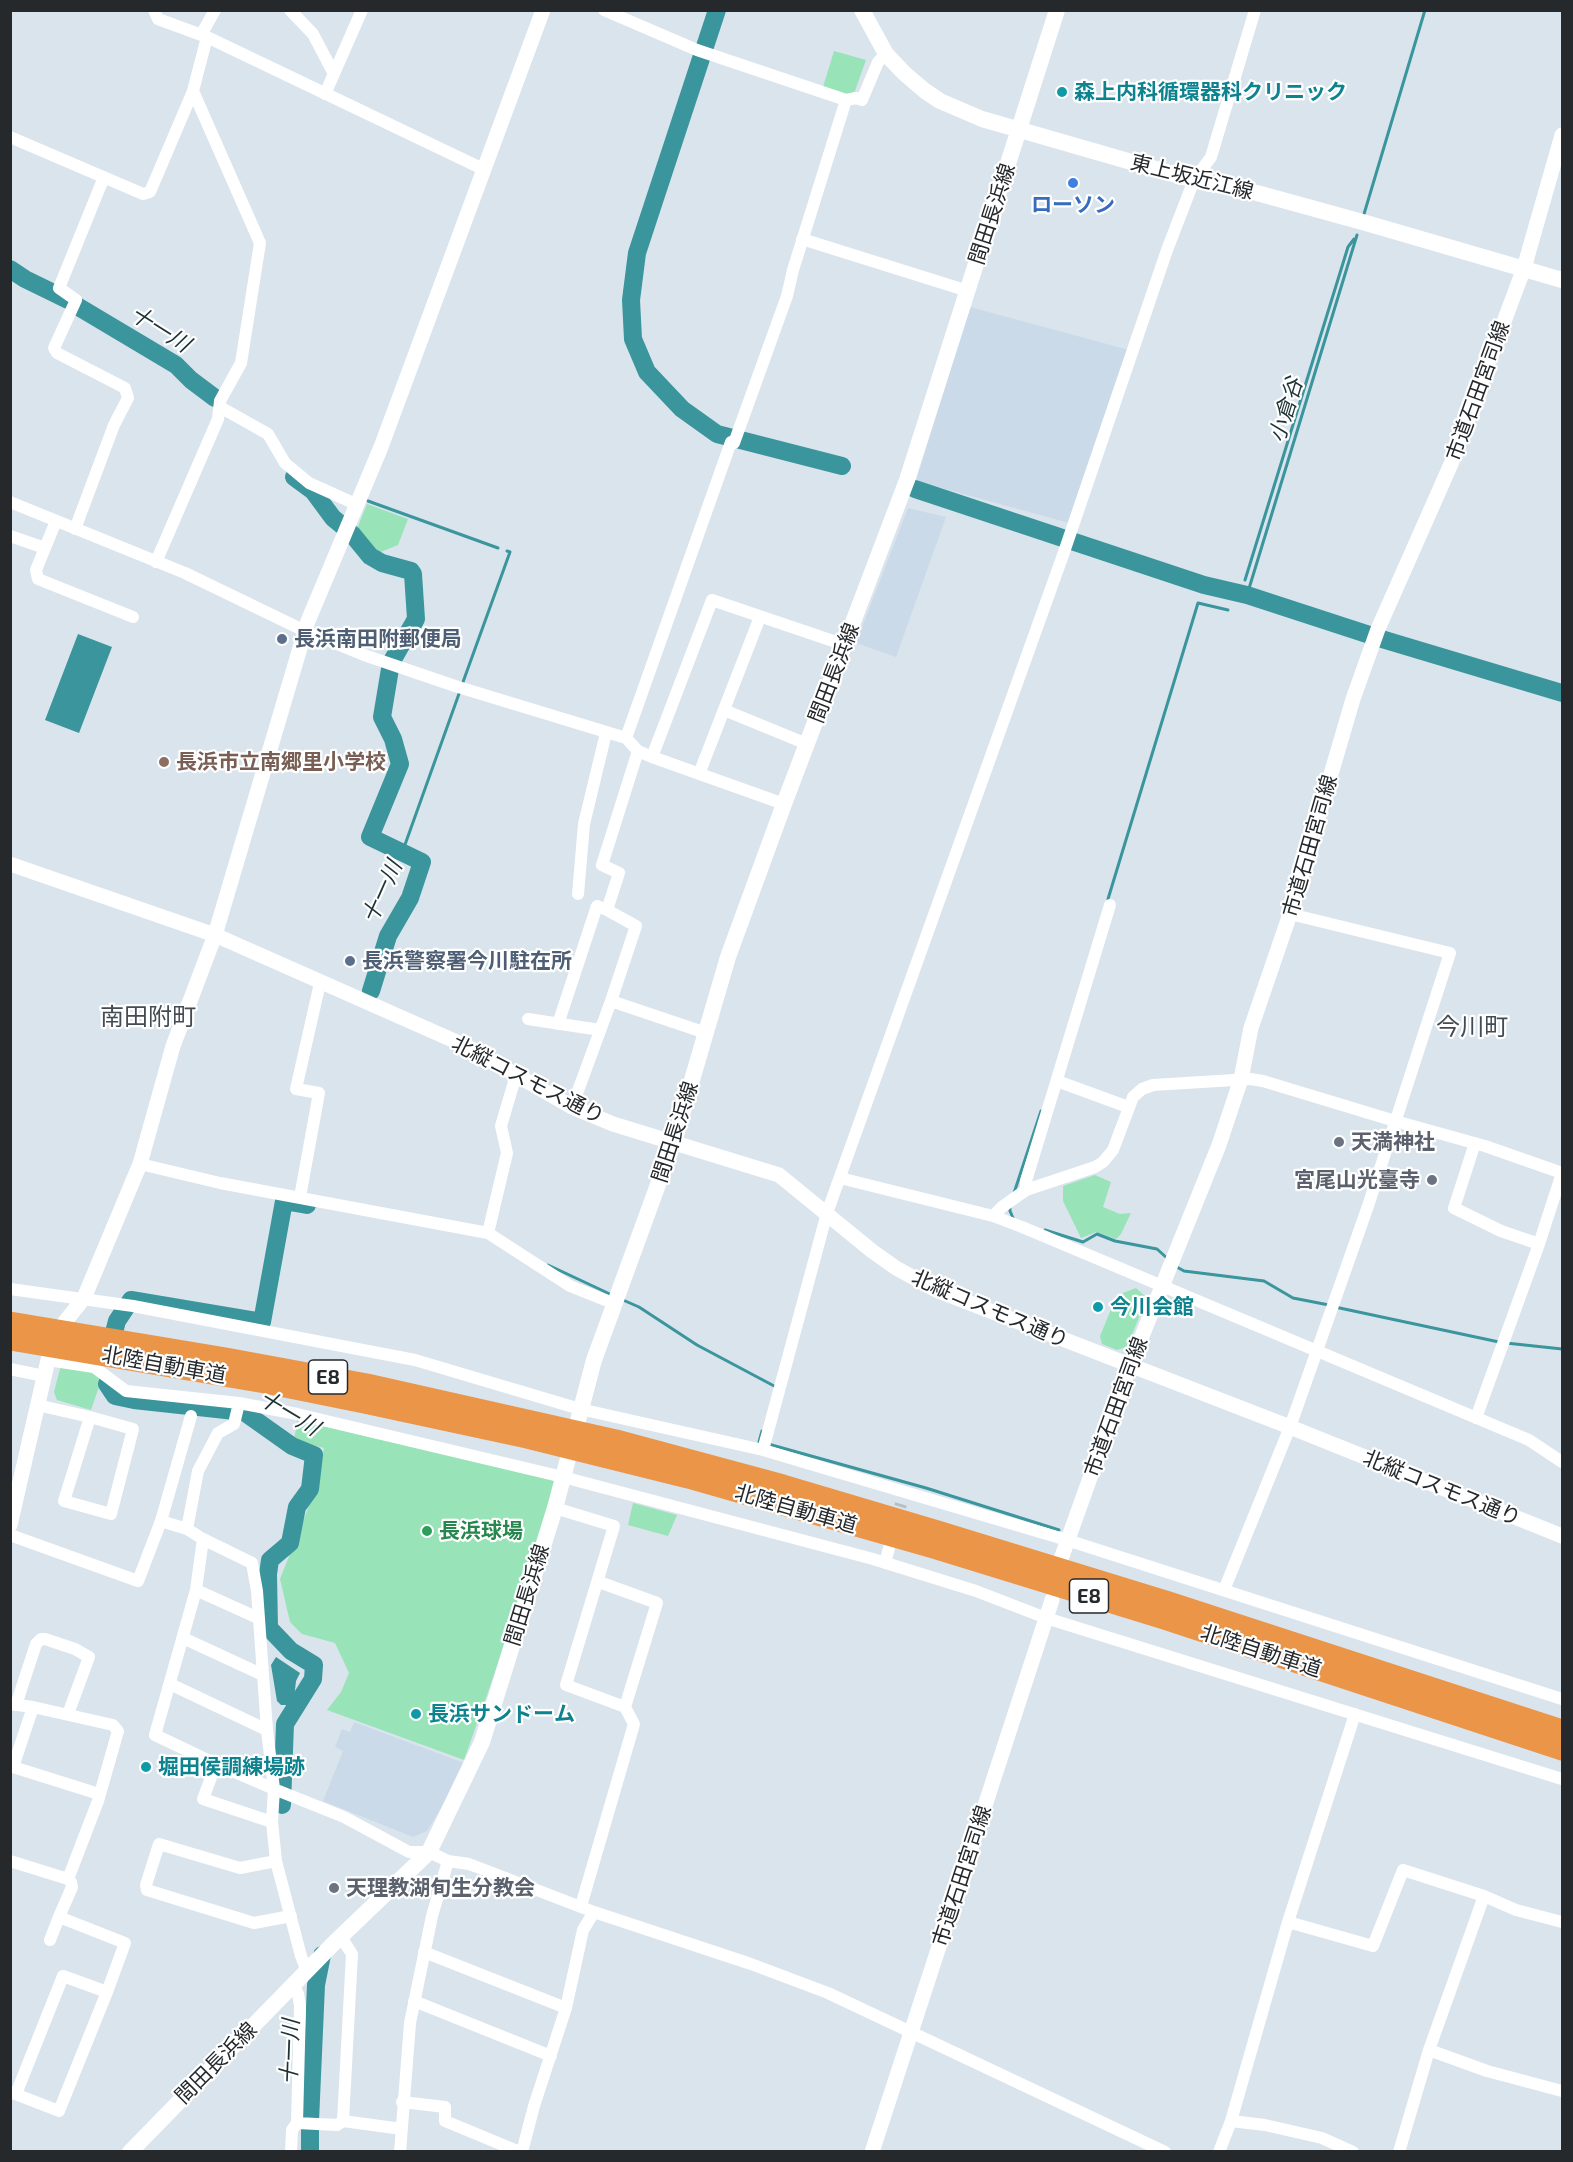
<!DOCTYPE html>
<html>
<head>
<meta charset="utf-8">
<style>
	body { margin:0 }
	#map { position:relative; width:1573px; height:2162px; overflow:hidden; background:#dae4ed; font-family:"Exo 2",sans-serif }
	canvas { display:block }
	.frame { position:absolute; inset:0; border:12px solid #25292c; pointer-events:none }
</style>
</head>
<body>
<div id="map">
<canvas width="1573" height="2162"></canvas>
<div class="frame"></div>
</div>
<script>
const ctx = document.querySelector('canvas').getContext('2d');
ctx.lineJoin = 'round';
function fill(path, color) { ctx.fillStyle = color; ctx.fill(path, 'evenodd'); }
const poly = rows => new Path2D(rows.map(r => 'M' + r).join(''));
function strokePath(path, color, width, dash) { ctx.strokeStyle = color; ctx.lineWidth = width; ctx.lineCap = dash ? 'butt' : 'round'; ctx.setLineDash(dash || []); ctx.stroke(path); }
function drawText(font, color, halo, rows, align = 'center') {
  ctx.font = font + ' "Exo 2","Noto Sans JP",sans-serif'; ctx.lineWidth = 4.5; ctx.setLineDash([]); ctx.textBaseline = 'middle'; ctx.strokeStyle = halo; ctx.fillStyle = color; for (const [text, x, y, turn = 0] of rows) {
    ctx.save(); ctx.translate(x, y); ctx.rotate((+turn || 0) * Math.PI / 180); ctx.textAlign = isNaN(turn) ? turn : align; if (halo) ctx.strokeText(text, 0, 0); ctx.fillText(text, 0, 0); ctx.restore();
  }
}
fill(poly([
	[970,307,1129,350,1069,523,916,481],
	[908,508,946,517,896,657,856,643],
	[354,1722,464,1763,454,1787,427,1831,413,1837,323,1801,343,1751,335,1747,342,1729,350,1732]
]), '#cadae8');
fill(poly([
	[834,51,866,60,855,91,849,96,823,87],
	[367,504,408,519,398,545,376,554,356,531],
	[1095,1175,1111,1182,1103,1207,1120,1214,1131,1213,1121,1234,1116,1239,1096,1232,1081,1238,1063,1201,1063,1186],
	[1136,1288,1147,1298,1127,1347,1117,1350,1102,1344,1100,1336,1117,1295,1121,1296,1123,1293],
	[61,1365,103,1375,91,1410,57,1400,54,1392],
	[298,1416,559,1472,492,1681,464,1760,327,1710,341,1692,349,1673,335,1643,302,1634,290,1622,280,1579,317,1486,324,1448,294,1440],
	[633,1503,677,1515,668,1536,628,1525]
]), '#99e3b9');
fill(poly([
	[78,634,112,647,79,733,45,720],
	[276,1657,300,1673,296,1681,294,1699,290,1705,281,1705,277,1701,271,1665]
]), '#3b959c');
strokePath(poly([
	[1364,214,1425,10],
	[368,501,498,548],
	[1245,580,1348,247,1354,239],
	[1247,595,1357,235],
	[463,682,510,552,507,551],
	[402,853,460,691],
	[1108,899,1198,603,1228,610],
	[1014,1193,1041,1111],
	[1010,1205,1010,1211,1013,1218],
	[1045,1230,1083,1242,1097,1234,1115,1241,1157,1249,1168,1259],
	[548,1265,612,1295],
	[1175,1266,1184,1271,1264,1281,1293,1298,1329,1305],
	[623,1300,639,1307,697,1345,776,1387],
	[1335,1307,1499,1342],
	[1506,1343,1562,1349],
	[761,1443,759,1442,762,1431],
	[768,1444,926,1488,1059,1530]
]), '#3b959c', 3);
strokePath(poly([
	[717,10,637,253,631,300,633,339,647,372,682,409,717,434,842,466],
	[10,269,25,279,68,300],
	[77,306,176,365,191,380,215,398],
	[294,477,313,491,333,518,344,527],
	[915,489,1204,585,1247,595,1385,640,1562,693],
	[352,534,370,556,382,563,411,571,413,574,416,619,392,661,390,669,382,717,393,739,400,764,370,837,422,862,410,898,388,936,371,991],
	[109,1351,117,1321,131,1300,262,1322,284,1201,307,1205],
	[107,1384,115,1396,134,1400,244,1412,292,1446,314,1455,310,1489,297,1507,290,1543,270,1560,268,1574,269,1628,291,1651,314,1665,313,1679,285,1724,282,1805],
	[310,2152,310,2121,316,1985,322,1955]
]), '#3b959c', 18);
strokePath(poly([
	[895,1524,901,1504]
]), '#b6bfc6', 12, [12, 6]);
strokePath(poly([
	[290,10,313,34,334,74],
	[604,10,697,50,846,100,856,98,862,100,878,62,886,54],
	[201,35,215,10],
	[207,37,483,169],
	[325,94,362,10],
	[10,137,143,194,150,192,193,91,207,37,158,19,154,10],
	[802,239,968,291],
	[220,407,268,434,285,463,309,483,358,505],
	[734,443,787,296,793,270,846,100],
	[10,502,185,573,305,631,364,655,455,686,626,738,638,751,652,757,712,600,845,645],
	[56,521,36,570,38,579,133,617],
	[75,529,114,425,128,398,125,388,57,353,54,348,76,300,59,288,104,177],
	[10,536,45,548],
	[156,562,218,419,220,401,241,363,260,243,193,91],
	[724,710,807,744],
	[626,738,731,442],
	[638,751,602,865,619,873,607,910,636,926,611,1001,706,1033],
	[652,757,784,804],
	[699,774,760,617],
	[578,894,584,824,606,733],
	[528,1019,600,1030],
	[558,1024,597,906,607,910],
	[1057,1081,1128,1107],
	[572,1107,611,1001],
	[1475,1143,1454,1208,1501,1231,1539,1244],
	[140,1164,220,1183,488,1233,570,1286,615,1304],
	[840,1178,993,1216,1022,1227,1529,1440,1562,1462],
	[1026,1190,1026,1181,1110,905],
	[300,1197,319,1093,296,1089,320,983],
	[993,1216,1002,1207,1026,1190,1095,1167,1103,1162,1113,1150,1133,1097,1142,1089,1153,1085,1250,1079,1263,1081,1395,1121,1485,1146,1562,1173],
	[488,1233,507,1153,501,1126,514,1082,517,1076],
	[10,1289,133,1306,415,1360,580,1409,763,1450,1067,1540,1562,1699],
	[48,1360,94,1367,126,1391,239,1403,297,1414,563,1477,873,1559,976,1591,1046,1618,1562,1779],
	[10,1369,44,1376],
	[37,1405,90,1417,133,1429,111,1514,64,1501,90,1417],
	[1476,1418,1539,1244,1562,1173],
	[763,1450,827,1213,1063,555,1167,250,1194,180,1211,157,1255,10],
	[555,1508,614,1526,566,1685,625,1707],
	[161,1521,187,1529,203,1539],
	[187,1529,198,1471,218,1433,234,1424,239,1403],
	[10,1535,138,1581,161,1521,191,1416],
	[885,1563,889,1548],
	[196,1590,258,1618],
	[1224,1590,1290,1427,1368,1206,1450,953,1290,914],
	[183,1638,263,1675],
	[170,1684,267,1730],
	[10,1704,33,1707,113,1725,118,1731,98,1801,68,1879,10,1861],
	[16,1705,36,1644,41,1639,45,1639,75,1649,89,1657,68,1714],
	[33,1707,13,1767,99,1794],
	[216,1764,203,1799,272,1822],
	[276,1861,240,1868,159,1844,146,1885,147,1890,254,1923,291,1916],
	[68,1879,71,1882,72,1887,59,1917,125,1943,107,1992],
	[581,1906,634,1724,625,1707,657,1603,599,1582],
	[1288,1922,1373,1946,1403,1870,1484,1896,1516,1910,1562,1922],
	[341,1937,352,1954,343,2121,402,2129],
	[50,1940,59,1917],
	[424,1952,566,2008],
	[305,1966,301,1956,276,1861,272,1822,274,1789,267,1730,257,1591,252,1563,203,1539,196,1590,155,1735,216,1764,274,1789,344,1817,409,1852,429,1852,448,1861,469,1864,594,1912,751,1964,828,1993,1165,2152],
	[414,2001,551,2056],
	[1429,2050,1487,2071,1562,2091],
	[10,2092,59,2111,107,1992,63,1976,16,2094],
	[402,2102,445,2107,445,2121,520,2152],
	[1231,2121,1265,2125,1322,2138,1353,2152],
	[297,2123,337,2125,343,2121],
	[291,2152,292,2130,297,2123,300,2006,298,1994,293,1985],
	[400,2152,410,2023,432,1916,448,1861],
	[522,2152,534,2106,566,2008,583,1930,594,1912],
	[1219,2152,1231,2121,1288,1922,1355,1714],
	[1399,2152,1429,2050,1484,1896]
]), '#fff', 12);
strokePath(poly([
	[10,864,215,935,466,1046,572,1107,613,1124,779,1175,872,1251,896,1268,936,1290,1290,1427,1562,1536],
	[10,1525,48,1360,64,1323,84,1298,140,1164,173,1046,215,935,308,621,381,447,543,10],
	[1061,1559,1130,1366,1219,1145,1241,1079,1251,1028,1290,914,1353,699,1378,629,1451,464,1524,268,1562,135],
	[872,2152,1052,1600]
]), '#fff', 15);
strokePath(poly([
	[862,10,886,54,904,73,925,91,940,101,982,119,1194,180,1257,193,1366,223,1562,280],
	[130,2152,334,1943,429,1852,482,1742,555,1508,594,1360,675,1138,728,957,784,804,907,480,1057,10]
]), '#fff', 16);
strokePath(poly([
	[10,1322,226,1358,367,1384,616,1440,783,1485,938,1531,1169,1602,1562,1730],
	[10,1340,265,1383,364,1403,527,1438,688,1478,933,1548,1164,1619,1562,1750]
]), '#ea9548', 21);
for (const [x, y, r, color] of [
	[1062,92,6,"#0f9aa8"],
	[1073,183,6,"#3f7fe0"],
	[282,639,6,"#5c6f8a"],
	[164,762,6,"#8d6e63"],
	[350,961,6,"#5c6f8a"],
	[1339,1142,6,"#6b7280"],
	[1432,1180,6,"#6b7280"],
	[1098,1307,6,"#0f9aa8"],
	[427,1531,6,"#2e9e5b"],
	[416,1714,6,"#0f9aa8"],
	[146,1767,6,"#0f9aa8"],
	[334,1888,6,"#6b7280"]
]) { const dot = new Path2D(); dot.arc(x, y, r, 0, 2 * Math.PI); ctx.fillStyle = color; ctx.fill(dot); strokePath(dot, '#fff', 2); }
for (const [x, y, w] of [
	[328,1377,39],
	[1089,1596,39]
]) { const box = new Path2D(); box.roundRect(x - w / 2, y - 17, w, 34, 4.5); ctx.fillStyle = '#fff'; ctx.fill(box); strokePath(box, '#25292c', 1.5); }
drawText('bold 20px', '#25292c', null, [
	["E8",328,1377],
	["E8",1089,1596]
]);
drawText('bold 21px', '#0d838f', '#fff', [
	["森上内科循環器科クリニック",1074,92],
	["今川会館",1110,1307],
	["長浜サンドーム",428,1714],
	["堀田侯調練場跡",158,1767]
], 'left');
drawText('21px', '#25292c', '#fff', [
	["東上坂近江線",1192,177,14],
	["間田長浜線",992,214,-72],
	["市道石田宮司線",1478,391,-70],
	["間田長浜線",834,673,-69],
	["市道石田宮司線",1310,846,-74],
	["北縦コスモス通り",528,1080,27],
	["間田長浜線",675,1132,-72],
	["北縦コスモス通り",990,1309,23],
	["北陸自動車道",164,1365,10],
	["市道石田宮司線",1116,1407,-70],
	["北縦コスモス通り",1442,1488,22],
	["北陸自動車道",796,1509,16],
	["間田長浜線",527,1595,-73],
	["北陸自動車道",1261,1651,18],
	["市道石田宮司線",962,1876,-72],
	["間田長浜線",216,2063,-45]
]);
drawText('bold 21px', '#366cbe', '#fff', [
	["ローソン",1073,205]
]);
drawText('bold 21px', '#4e5e75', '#fff', [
	["長浜南田附郵便局",294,639],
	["長浜警察署今川駐在所",362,961]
], 'left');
drawText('bold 21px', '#785e54', '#fff', [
	["長浜市立南郷里小学校",176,762]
], 'left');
drawText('bold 21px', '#5b616d', '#fff', [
	["天満神社",1351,1142],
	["宮尾山光臺寺",1420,1180,"right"],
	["天理教湖旬生分教会",346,1888]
], 'left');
drawText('bold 21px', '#27864d', '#fff', [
	["長浜球場",439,1531]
], 'left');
drawText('italic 22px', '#1e3335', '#fff', [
	["十一川",160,329,32],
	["小倉谷",1286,410,-73],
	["十一川",382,892,-66],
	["十一川",289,1413,31],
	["十一川",290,2052,-88]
]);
drawText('24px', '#434c53', '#fff', [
	["南田附町",148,1017],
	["今川町",1472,1027]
]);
</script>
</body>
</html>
